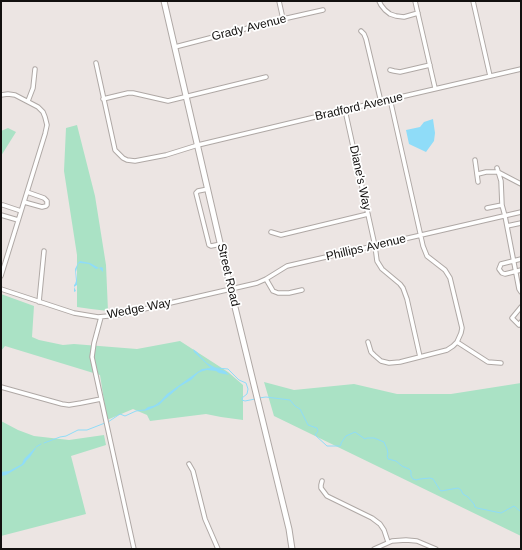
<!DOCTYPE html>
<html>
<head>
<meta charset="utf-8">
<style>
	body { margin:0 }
	#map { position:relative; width:522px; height:550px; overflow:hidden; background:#ece5e3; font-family:Arial,sans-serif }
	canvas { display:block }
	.frame { position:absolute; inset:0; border:2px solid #12100f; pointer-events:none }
</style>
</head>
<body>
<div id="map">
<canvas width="522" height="550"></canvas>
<div class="frame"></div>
</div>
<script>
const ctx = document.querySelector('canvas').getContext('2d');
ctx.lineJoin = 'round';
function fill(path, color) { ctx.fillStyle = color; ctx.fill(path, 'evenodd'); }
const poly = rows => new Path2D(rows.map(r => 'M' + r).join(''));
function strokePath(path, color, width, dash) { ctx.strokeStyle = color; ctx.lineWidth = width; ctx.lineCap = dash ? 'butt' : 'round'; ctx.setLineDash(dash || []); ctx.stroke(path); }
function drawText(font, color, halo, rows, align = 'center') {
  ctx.font = font + ' Arial,sans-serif'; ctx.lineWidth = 3.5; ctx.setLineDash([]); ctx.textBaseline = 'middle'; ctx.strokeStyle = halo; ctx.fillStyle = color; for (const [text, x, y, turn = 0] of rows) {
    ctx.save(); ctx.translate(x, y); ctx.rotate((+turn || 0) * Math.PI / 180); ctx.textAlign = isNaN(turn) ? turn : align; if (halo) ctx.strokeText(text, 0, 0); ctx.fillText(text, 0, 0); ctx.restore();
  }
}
fill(poly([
	[77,125,95,196,106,265,108,311,91,309,77,307,77,255,64,171,66,128],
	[8,128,16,132,1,156,1,131],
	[1,294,34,306,32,337,39,340,63,345,74,344,137,349,180,341,228,372,243,385,243,420,221,417,206,414,150,421,147,415,133,409,107,420,100,375,5,346,1,351],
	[264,382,294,390,354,384,397,394,451,394,521,383,521,536,274,416],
	[1,421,18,430,34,436,69,440,104,435,106,445,71,456,86,514,1,536]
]), '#aae2c5');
fill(poly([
	[433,119,435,133,434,141,426,152,409,144,406,130,420,127,424,122],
	[80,261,90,263,99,268,101,267,103,268,103,272,99,268,96,269,89,264,80,263,78,264,76,272,77,280,77,285,74,287,76,291,74,292,74,285,75,284,76,281,75,269,78,263],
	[193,349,197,352,200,356,207,363,216,368,225,371,229,375,219,373,216,371,207,370,200,371,191,380,179,387,176,390,169,395,159,405,148,410,143,411,148,407,157,405,167,394,199,371,202,369,211,368,194,352],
	[35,448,36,448,30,457,26,461,25,463,23,465,6,475,1,476,1,472,9,471,22,464,24,459]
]), '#8fdcf8');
strokePath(poly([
	[216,368,228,369,239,380,246,383,248,389,247,394,242,398,242,400,245,401,255,399],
	[199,372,207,369],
	[166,398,173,392],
	[259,398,266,397,290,400,295,406,300,409,308,425,317,428,318,431,315,435,327,446,340,446,341,445,341,443,346,436,355,432,365,439,367,438,374,438,384,442,387,449,388,454,387,456,388,459,396,461,402,466,409,469,411,471,411,476,413,479,416,480,420,479,430,478,433,479,440,490,441,491,458,488,461,490,463,494,468,497,474,504,475,507,477,508,501,513,514,506,521,512],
	[153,407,160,402],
	[108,422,120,414,125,416,136,411,144,410],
	[44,443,60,437,66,436,78,430,87,430,105,423],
	[36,447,41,444]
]), '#8fdcf8', 1);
const street = poly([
	[279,1,283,19],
	[379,1,381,5,385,10,390,14,396,16,404,17,418,13],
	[415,1,435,88],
	[473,1,490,76],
	[361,31,364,34,366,39,381,102],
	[175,47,283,19,323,10],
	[96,63,115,150,123,158,127,160,135,161,166,155,198,145,357,107,521,69],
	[390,70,394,71,400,72,430,65],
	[1,95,8,94,15,95,38,107,43,112,45,117,47,125,45,134,1,276],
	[103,99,128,93,133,93,168,101,266,77],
	[28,101,33,88,35,69],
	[345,110,375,246,377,261,382,269,400,284,403,288,407,299,420,357],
	[475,160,478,182],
	[497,168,501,181,502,205,505,216,519,289,521,292],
	[478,174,486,172,498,172,521,184],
	[208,189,198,191,196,193,209,245,211,246,221,244],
	[24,202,42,207,46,206,47,205,47,201,44,198,27,192],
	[1,205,3,205,21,211],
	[487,208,502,205],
	[1,215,18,220],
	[507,226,521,223],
	[271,232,281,235,368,214],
	[521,259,501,264,499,269,502,273,505,274,521,270],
	[266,279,273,291,278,293,289,293,302,290],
	[1,289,74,313,98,317,118,315,257,283,266,279,287,266,521,212],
	[39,302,44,251],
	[521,307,512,318,519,325,521,322],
	[101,317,94,343,92,357,134,549],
	[368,342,371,352,374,355,381,361,389,363,400,362,447,350,453,346,457,342,461,333,462,328,450,278,445,270,427,256,423,246,390,99],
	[457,342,488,362,501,363],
	[1,387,62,404,69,405,81,403,101,399],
	[189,464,193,471,205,519,218,549],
	[322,481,321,485,321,488,327,496,372,518,380,524,384,530,388,542],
	[374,549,392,541,406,540,417,541,436,549]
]);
const secondary = poly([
	[164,1,234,303,289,529,292,549]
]);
strokePath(street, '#afa8a5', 5.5);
strokePath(secondary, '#afa8a5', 7);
strokePath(street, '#fff', 3.5);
strokePath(secondary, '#fff', 5);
drawText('12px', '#12100f', '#fff', [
	["Grady Avenue",249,28,-14],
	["Bradford Avenue",359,107,-13],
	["Diane's Way",360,178,78],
	["Phillips Avenue",366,248,-13],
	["Street Road",228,275,77],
	["Wedge Way",139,309,-11]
]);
</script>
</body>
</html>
